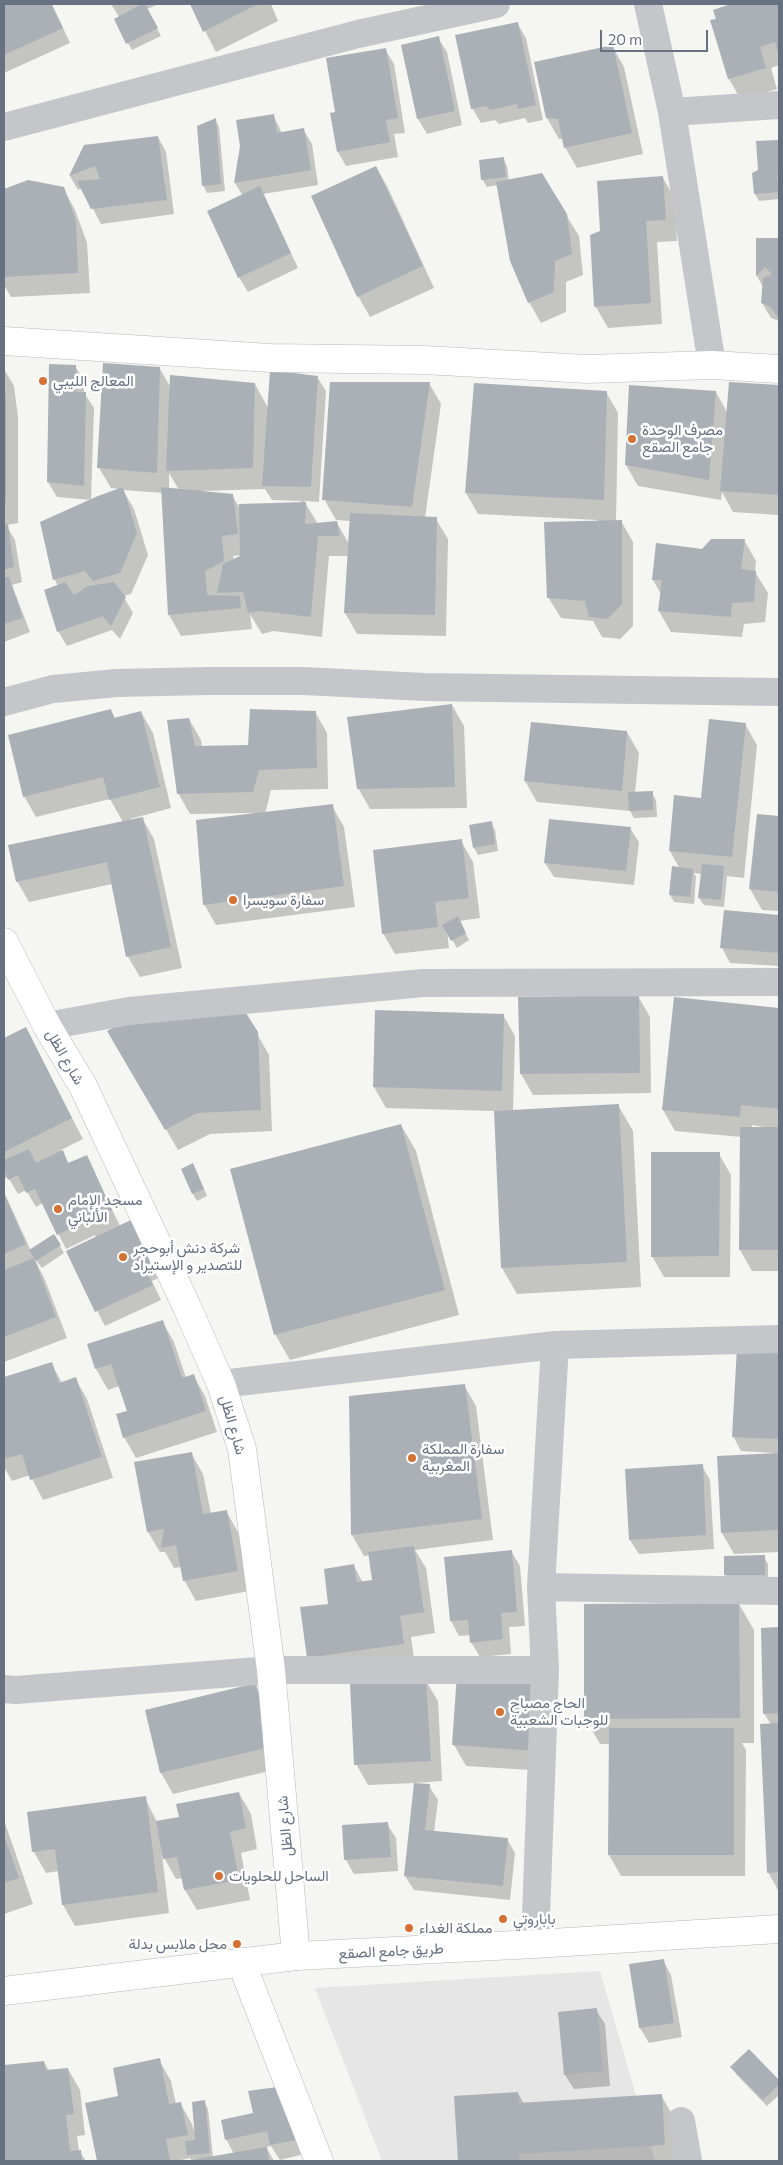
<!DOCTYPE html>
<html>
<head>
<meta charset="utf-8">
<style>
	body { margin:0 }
	#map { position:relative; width:783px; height:2165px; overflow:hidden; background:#f5f5f2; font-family:Commissioner,sans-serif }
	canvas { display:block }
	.frame { position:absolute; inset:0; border:5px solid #667181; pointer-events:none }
	.scale { position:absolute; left:600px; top:30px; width:108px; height:22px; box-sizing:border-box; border:2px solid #667181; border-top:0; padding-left:6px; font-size:15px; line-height:18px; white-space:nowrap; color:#667181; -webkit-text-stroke:4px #fff; paint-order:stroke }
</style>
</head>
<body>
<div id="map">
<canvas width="783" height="2165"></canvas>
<div class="frame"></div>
<div class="scale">20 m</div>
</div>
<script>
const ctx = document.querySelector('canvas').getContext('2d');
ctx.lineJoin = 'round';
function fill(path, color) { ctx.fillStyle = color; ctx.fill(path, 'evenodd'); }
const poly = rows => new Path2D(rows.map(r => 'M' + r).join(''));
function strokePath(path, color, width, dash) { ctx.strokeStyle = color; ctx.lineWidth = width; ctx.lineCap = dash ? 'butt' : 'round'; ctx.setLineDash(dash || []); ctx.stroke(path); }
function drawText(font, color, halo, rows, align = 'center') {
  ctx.font = font + ' Commissioner,Vazirmatn,sans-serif'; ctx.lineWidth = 5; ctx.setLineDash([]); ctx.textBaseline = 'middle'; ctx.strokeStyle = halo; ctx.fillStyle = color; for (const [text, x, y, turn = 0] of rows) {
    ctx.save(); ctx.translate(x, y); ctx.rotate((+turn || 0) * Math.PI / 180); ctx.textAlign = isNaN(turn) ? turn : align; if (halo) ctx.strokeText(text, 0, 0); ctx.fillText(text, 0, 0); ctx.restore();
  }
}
fill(poly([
	[600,1971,655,2161,382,2161,315,1988]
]), '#e5e6e5');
fill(poly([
	[4,4,52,4,70,43,4,73],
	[111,4,159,4,147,9,161,36,132,50,115,20,119,17],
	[191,4,271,4,278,21,216,52],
	[735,4,779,4,779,65,771,68,777,89,741,100,729,79,712,21,718,19,715,10],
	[517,23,526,38,543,120,528,123,525,118,499,124,495,120,481,123,472,108],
	[438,38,447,52,462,125,427,134,418,119,402,46],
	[612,46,624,67,643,154,577,168,565,147,564,139,559,139,547,118],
	[385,49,394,64,405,133,394,134,398,157,346,166,338,152,336,113],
	[273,115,282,133,303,129,312,144,318,185,263,194,298,268,248,292,239,277,243,196,235,183,241,146],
	[215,120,219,127,225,191,207,193,203,185],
	[158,137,166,152,174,214,101,224,82,188,78,190,70,176,85,146],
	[779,141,779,199,759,201,755,194,759,170,757,143],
	[503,159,507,166,509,181,566,215,579,236,583,275,566,282,566,312,541,323,529,302,498,185,487,187,482,179],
	[376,167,388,188,434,288,370,317,358,296],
	[663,178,675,199,677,241,657,242,662,324,608,328,596,307,601,232],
	[28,181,63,188,75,210,87,243,90,293,11,297,4,285,4,190],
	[757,239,779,239,779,321,771,318,762,303,763,287,757,276],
	[75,366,84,381,84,393,94,408,91,500,119,489,111,488,99,468,160,369,171,388,255,384,268,408,317,377,326,391,319,502,304,501,318,524,337,523,349,544,351,521,336,520,324,499,429,383,441,404,425,518,436,519,448,539,446,636,357,634,345,613,349,556,329,556,322,637,273,631,262,634,250,614,252,629,181,636,169,615,163,493,123,490,134,509,148,555,131,594,123,596,133,613,120,639,112,630,67,646,58,631,58,586,55,580,41,522,91,500,57,497,48,482],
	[169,473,179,490,169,489],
	[265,489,272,500,301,501,301,503,241,510,232,495,201,492,201,491],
	[243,555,234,560,233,556],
	[4,369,14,386,18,417,18,523,6,525,15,540,22,582,12,585,30,632,4,642],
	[730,384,779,387,779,515,733,512,722,492,721,500,638,486,626,465,716,392,727,412],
	[606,392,618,413,616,521,621,521,633,542,633,626,620,639,602,637,593,621,561,618,548,597,598,520,478,514,466,493],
	[744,540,756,561,755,572,768,593,765,622,744,624,742,637,671,632,659,611,661,594,653,580,657,545,702,550],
	[452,705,464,726,467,808,370,809,358,788],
	[111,711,115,718,141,712,153,733,171,808,130,819,130,821,142,818,154,839,182,968,140,977,128,957,112,884,29,902,17,881,123,822,110,799,36,817,24,796],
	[315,712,327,733,328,789,271,790,265,814,332,806,344,827,355,907,216,925,204,904,253,813,190,814,178,793,189,719,201,740,202,747,249,746],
	[745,724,757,745,744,878,727,876,724,907,704,905,699,898,702,874,694,873,696,877,694,904,674,902,670,895,680,869,670,851,702,799],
	[627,732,639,753,635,793,652,793,656,800,657,817,634,818,630,811,537,802,525,781],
	[758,815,779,817,779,911,762,910,750,889],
	[491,823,495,830,498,851,478,855,474,848],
	[630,828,639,842,634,885,554,877,545,863],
	[461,841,473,862,480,918,459,921,469,940,457,948,447,931,449,948,395,954,383,933],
	[725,911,779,916,779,966,730,963,722,948],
	[638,996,650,1017,651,1093,533,1095,521,1074],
	[675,999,779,1009,779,1271,752,1271,740,1250,742,1137,675,1131,663,1110],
	[752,1125,764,1127,764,1128,752,1128],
	[244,1011,269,1055,272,1131,210,1134,178,1150,109,1031],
	[376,1011,503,1015,515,1036,513,1111,618,1105,633,1131,641,1287,517,1294,502,1268,495,1111,386,1108,374,1087],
	[26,1029,83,1139,61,1150,69,1164,86,1157,120,1226,133,1220,161,1277,152,1281,161,1300,105,1326,67,1252,96,1238,95,1235,66,1249,43,1203,36,1207,26,1190,18,1194,8,1177,4,1179,4,1040],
	[401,1125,416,1151,459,1315,290,1360,275,1334],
	[719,1154,731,1175,730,1277,664,1277,652,1256],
	[193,1165,207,1196,197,1201,193,1194],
	[4,1192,31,1251,54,1236,64,1253,42,1268,34,1258,45,1280,67,1338,4,1362],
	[162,1321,174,1342,186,1378,193,1375,205,1396,217,1432,136,1458,124,1437,129,1412,120,1386,108,1390,96,1369,88,1345],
	[779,1351,779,1552,734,1554,722,1533,773,1453,741,1451,733,1436],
	[51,1363,62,1383,75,1378,87,1399,113,1478,43,1500,30,1475,12,1481,4,1467,4,1378],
	[464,1385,476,1406,493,1540,415,1550,426,1568,435,1633,411,1637,415,1665,308,1658,330,1605,354,1566,363,1583,373,1581,370,1555,364,1556,352,1535,350,1397],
	[191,1453,203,1474,211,1514,226,1511,238,1532,249,1591,196,1601,184,1580,182,1567,174,1568,165,1552,160,1552,148,1532],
	[702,1466,710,1480,714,1549,639,1554,630,1540],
	[511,1551,520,1566,525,1626,509,1627,511,1654,480,1657,471,1642,471,1635,459,1636,451,1621,445,1558],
	[764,1557,768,1564,768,1582,730,1582,725,1575],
	[739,1604,754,1630,754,1743,742,1743,746,1750,745,1876,621,1876,609,1855,610,1744,600,1744,585,1718],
	[762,1629,779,1629,779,1892,768,1872,771,1725,764,1713],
	[540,1680,547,1771,466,1766,454,1745],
	[426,1681,438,1701,442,1781,415,1783,415,1784,429,1786,438,1800,434,1832,507,1839,515,1853,510,1900,414,1890,405,1876,415,1783,368,1785,356,1764],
	[255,1685,267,1706,282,1768,173,1794,161,1773,147,1711],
	[239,1793,251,1814,257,1849,241,1853,250,1900,197,1910,185,1890,183,1878,176,1879,162,1854,169,1913,75,1926,63,1905,59,1871,46,1873,34,1852,29,1813,145,1798,157,1822,180,1818],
	[4,1820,33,1904,4,1914],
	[387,1824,396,1838,398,1871,354,1874,346,1860],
	[663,1960,671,1975,682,2037,649,2043,640,2028,630,1965],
	[596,2010,605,2024,610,2086,574,2089,565,2075],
	[749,2051,779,2082,779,2095,767,2106,736,2074,732,2067],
	[159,2060,171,2081,176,2104,180,2103,192,2124,194,2131,195,2131,204,2102,208,2109,213,2157,234,2154,226,2139,255,2114,277,2088,304,2154,280,2160,271,2146,266,2147,274,2161,192,2161,190,2158,177,2161,98,2161,87,2104,120,2097],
	[44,2062,49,2071,68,2069,80,2090,85,2135,77,2136,79,2151,86,2161,4,2161,4,2067],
	[518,2093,524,2104,661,2095,673,2116,676,2161,459,2161,455,2097]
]), '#0003');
fill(poly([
	[4,4,51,4,63,28,4,55],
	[142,4,145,4,158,28,126,44,114,19],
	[190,4,258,4,203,32],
	[731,4,779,4,779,56,775,42,760,47,766,68,728,79,710,20,716,19,713,10],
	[518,22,536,105,518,109,517,104,490,110,486,106,471,109,455,35],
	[439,36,455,111,417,119,401,45],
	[613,45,632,133,564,148,558,119,546,118,534,62],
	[386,48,398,118,386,120,390,142,337,152,330,113,335,112,326,58],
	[274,114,277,133,304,128,311,170,234,183,240,146,236,120],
	[216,118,221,184,202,186,197,126],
	[158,136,167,200,91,209,77,181,100,179,95,166,69,176,84,145],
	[779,140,779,175,777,175,779,192,754,194,752,173,758,170,756,141],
	[504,157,506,177,481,180,479,160],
	[376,166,423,266,357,297,311,196],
	[542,173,567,214,572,254,555,261,554,292,528,303,510,261,496,182],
	[663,176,666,220,646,221,651,303,594,307,590,235,600,231,597,181],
	[28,180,64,187,76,221,78,273,4,277,4,189],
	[260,186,291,253,238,278,207,211],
	[756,238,779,238,779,316,776,315,771,307,761,303,763,278,772,274,765,267,756,276],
	[103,363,160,367,157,473,97,468],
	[49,364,76,365,76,392,86,392,84,486,47,482],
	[270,370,318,376,311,487,262,486],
	[170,375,255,383,253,468,166,471],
	[330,382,430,382,412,507,322,500],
	[729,382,779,385,779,495,720,491],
	[474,383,607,391,604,500,465,493],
	[4,384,6,395,6,502,4,503],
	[629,385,716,391,709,480,625,465],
	[123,487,137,533,120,573,93,581,85,571,53,580,40,522,98,496],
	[161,487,233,494,238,534,222,536,224,561,205,571,207,595,240,596,241,608,168,615],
	[306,502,305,524,337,521,340,536,318,536,311,617,260,611,248,613,243,592,217,593,223,564,240,556,239,504],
	[350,513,437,517,435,615,344,613],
	[622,520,622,604,607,619,589,617,585,601,547,598,544,522],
	[8,524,14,567,4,570,4,525],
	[711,539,745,539,741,569,756,571,754,602,732,603,731,617,658,611,662,580,652,580,656,543,702,549],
	[9,577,23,618,4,624,4,578],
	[65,582,74,595,88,586,114,582,126,597,111,626,103,616,57,632,44,590],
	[452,704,455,787,357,789,347,717],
	[111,709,114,718,141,711,160,787,109,800,103,777,23,797,8,735],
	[250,709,316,711,317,768,259,770,253,792,177,794,167,720,189,718,195,746,248,745],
	[709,719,746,723,732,857,669,851,674,795,701,798],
	[531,722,627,731,622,791,524,781],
	[653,791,653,810,629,811,628,792],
	[333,804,344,886,203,905,196,820],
	[757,814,779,816,779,892,749,889],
	[143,817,171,947,126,957,107,862,16,882,8,845],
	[549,819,631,827,626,871,544,863],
	[492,821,495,844,473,848,469,825],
	[462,839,469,898,435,902,438,927,382,934,373,850],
	[702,864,724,866,721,900,698,898],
	[672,866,693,869,690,897,669,895],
	[724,910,779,915,779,953,720,948],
	[458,916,466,933,451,941,442,925],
	[639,995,640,1073,520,1074,518,997],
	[674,997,779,1008,779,1109,741,1105,740,1117,662,1110],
	[244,1010,258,1032,261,1110,197,1113,165,1130,107,1031,135,1015],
	[375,1010,504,1014,502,1091,373,1087],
	[26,1027,72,1118,4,1152,4,1038],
	[619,1104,627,1262,501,1268,494,1111],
	[401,1124,445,1290,274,1335,230,1169],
	[740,1127,779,1127,779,1250,739,1250],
	[29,1149,36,1163,63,1150,68,1163,87,1155,112,1210,57,1235,35,1189,26,1193,18,1175,8,1180,4,1170,4,1160],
	[651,1152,720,1152,719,1256,651,1257],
	[193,1163,204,1189,192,1194,181,1169],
	[4,1193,26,1244,4,1254],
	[133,1219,154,1262,144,1266,153,1285,95,1312,66,1251],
	[54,1234,61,1245,36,1261,29,1250],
	[34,1258,56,1317,4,1337,4,1270],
	[163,1320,182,1378,194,1374,206,1411,123,1438,116,1414,127,1411,111,1364,95,1369,87,1344],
	[737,1347,779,1350,779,1439,732,1437],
	[52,1362,59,1383,76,1377,102,1457,30,1480,22,1454,4,1459,4,1377],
	[465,1384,482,1519,351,1535,349,1396],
	[192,1452,203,1514,227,1510,238,1571,183,1581,176,1545,161,1548,164,1529,147,1532,134,1462],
	[779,1453,779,1530,721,1533,717,1456],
	[703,1464,706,1535,629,1540,625,1469],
	[414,1546,424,1612,400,1616,404,1644,307,1658,300,1607,328,1604,324,1569,354,1564,357,1582,372,1580,368,1552],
	[512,1550,517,1612,501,1613,503,1639,470,1643,468,1620,450,1621,444,1557],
	[765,1555,765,1575,724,1575,724,1556],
	[739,1603,740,1718,584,1719,584,1604],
	[779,1627,779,1713,763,1714,761,1628],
	[457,1674,541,1679,536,1751,452,1745],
	[426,1679,431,1761,354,1765,350,1684],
	[256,1683,270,1747,160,1773,145,1710],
	[779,1723,779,1872,767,1873,760,1724],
	[609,1728,734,1728,734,1855,608,1855],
	[414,1783,430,1784,425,1830,508,1838,503,1886,404,1876],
	[239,1792,246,1828,230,1832,239,1880,184,1890,177,1857,163,1859,156,1821,179,1817,176,1804],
	[146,1796,158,1892,62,1905,55,1849,32,1852,27,1812],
	[388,1822,391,1857,344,1860,342,1825],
	[4,1835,19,1878,4,1883],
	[664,1959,674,2023,639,2028,629,1964],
	[597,2008,603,2071,564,2075,558,2012],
	[749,2049,779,2080,779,2084,763,2100,730,2067],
	[160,2058,169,2104,181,2102,188,2135,166,2139,170,2161,97,2161,85,2103,118,2096,113,2068],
	[44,2061,46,2070,68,2068,74,2114,66,2115,70,2151,81,2150,82,2161,4,2161,4,2065],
	[277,2087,296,2140,270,2145,267,2131,225,2140,221,2120,253,2113,248,2091],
	[518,2092,519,2103,662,2094,665,2145,519,2154,519,2161,458,2161,454,2096],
	[205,2100,210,2153,187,2155,185,2141,195,2140,192,2102],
	[267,2147,269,2161,197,2161,196,2159]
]), '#aab0b6');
const secondary = poly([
	[4,341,270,358,424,360,587,369,712,365,779,369],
	[4,942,47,1026,83,1086,187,1307,221,1384,242,1449,271,1670,296,1956],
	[241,1962,319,2161]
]);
const primary = poly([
	[4,1991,296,1956,535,1944,779,1929]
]);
strokePath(secondary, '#b6b9be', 29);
strokePath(primary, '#b4b7bb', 29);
strokePath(poly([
	[648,4,672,112,712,365],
	[672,112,779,105],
	[4,127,358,34,496,4],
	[4,702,53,689,117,683,209,681,304,681,424,687,779,692],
	[47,1026,129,1011,423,983,779,982],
	[221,1384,555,1345,779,1339],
	[541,1587,779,1591],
	[4,1689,16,1690,271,1670,545,1670],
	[535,1944,545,1670,541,1587,555,1345],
	[681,2121,688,2161]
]), '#c4c6ca', 28);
strokePath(secondary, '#fff', 28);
strokePath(primary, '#fff', 28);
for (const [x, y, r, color] of [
	[43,381,5,"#d57132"],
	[632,439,5,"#d57132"],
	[233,900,5,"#d57132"],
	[58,1209,5,"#d57132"],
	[123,1257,5,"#d57132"],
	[412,1458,5,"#d57132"],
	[500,1712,5,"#d57132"],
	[219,1876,5,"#d57132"],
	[503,1919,5,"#d57132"],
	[409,1928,5,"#d57132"],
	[237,1944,5,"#d57132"]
]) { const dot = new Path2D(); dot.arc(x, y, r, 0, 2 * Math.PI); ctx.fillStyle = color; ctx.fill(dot); strokePath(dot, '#fff', 2); }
drawText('15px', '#667181', '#fff', [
	["المعالج الليبي",53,381],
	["مصرف الوحدة",642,430],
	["جامع الصقع",642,447],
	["سفارة سويسرا",243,900],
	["مسجد الإمام",68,1200],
	["الألباني",68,1217],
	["شركة دنش أبوحجر",133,1248],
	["للتصدير و الإستيراد",133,1265],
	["سفارة المملكة",422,1449],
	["المغربية",422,1466],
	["الحاج مصباح",510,1703],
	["للوجبات الشعبية",510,1720],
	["الساحل للحلويات",229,1876],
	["باباروتي",513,1919],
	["مملكة الغداء",419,1928],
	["محل ملابس بدلة",227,1944,"right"]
], 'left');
drawText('15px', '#667181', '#fff', [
	["شارع الظل",65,1057,60],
	["شارع الظل",233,1425,74],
	["شارع الظل",285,1826,-95],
	["طريق جامع الصقع",391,1951,-3]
]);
</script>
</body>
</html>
